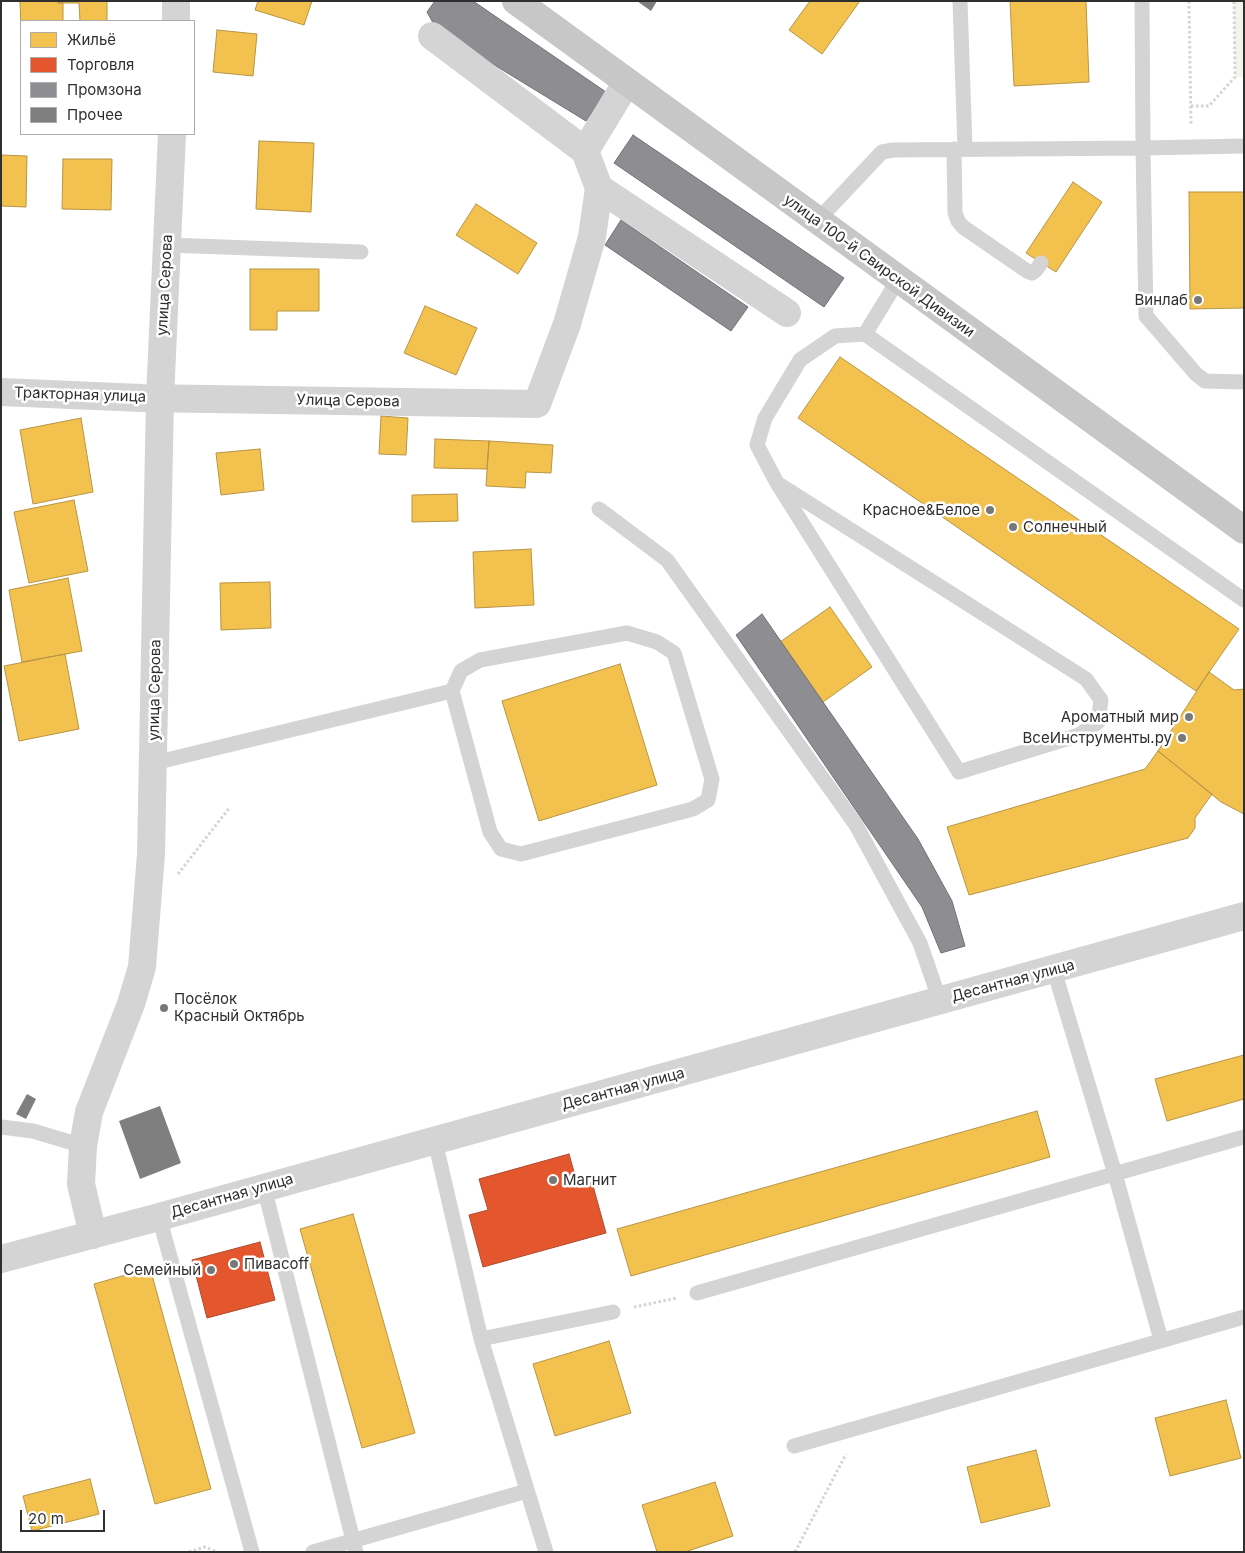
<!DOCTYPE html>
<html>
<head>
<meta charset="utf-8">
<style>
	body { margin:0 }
	#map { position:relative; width:1245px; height:1553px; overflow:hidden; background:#fff; font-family:Inter,sans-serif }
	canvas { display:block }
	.frame { position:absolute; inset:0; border:2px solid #2f2f2f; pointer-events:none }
	.legend { position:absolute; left:20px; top:20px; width:175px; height:115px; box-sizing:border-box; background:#fff; border:1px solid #acacac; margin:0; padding:6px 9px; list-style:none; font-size:15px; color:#2f2f2f }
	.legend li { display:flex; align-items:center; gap:10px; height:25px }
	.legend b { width:25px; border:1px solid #acacac }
	.scale { position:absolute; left:20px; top:1510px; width:85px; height:22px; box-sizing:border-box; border:2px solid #2f2f2f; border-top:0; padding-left:6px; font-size:15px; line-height:18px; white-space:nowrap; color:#2f2f2f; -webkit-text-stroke:4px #fff; paint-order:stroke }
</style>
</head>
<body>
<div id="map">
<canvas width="1245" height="1553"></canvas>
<div class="frame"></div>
<ul class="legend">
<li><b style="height:14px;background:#f2c14e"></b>Жильё</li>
<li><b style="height:14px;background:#e4572e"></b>Торговля</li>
<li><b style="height:14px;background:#8d8d92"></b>Промзона</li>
<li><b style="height:14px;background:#7f7f7f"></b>Прочее</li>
</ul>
<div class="scale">20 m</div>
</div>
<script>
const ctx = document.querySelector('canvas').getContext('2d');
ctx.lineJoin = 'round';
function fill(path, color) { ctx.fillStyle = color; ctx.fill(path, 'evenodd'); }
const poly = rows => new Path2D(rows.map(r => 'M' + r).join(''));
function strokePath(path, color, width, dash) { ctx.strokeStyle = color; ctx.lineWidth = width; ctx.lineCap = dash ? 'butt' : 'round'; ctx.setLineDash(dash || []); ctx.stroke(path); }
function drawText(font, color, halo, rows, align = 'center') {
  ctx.font = font + ' Inter,sans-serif'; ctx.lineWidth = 5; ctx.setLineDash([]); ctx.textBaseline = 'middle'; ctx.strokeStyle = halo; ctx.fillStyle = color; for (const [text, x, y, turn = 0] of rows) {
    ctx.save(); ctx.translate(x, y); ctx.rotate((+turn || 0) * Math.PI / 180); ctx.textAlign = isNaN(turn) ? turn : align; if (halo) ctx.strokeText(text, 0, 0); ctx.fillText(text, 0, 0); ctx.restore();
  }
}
fill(poly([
	[1234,1,1244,1,1244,77,1235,77]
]), '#f1f5ec');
const homes = poly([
	[20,1,58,1,58,3,63,3,63,21,21,21,21,30,20,1],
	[58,1,107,1,107,21,80,21,79,3,58,3,58,1],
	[258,1,312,1,304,25,255,10,258,1],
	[810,1,860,1,822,54,789,30,810,1],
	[1010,1,1086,1,1089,82,1014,86,1010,1],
	[217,30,257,34,253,76,213,72,217,30],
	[259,141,314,143,311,212,256,209,259,141],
	[1,155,27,156,26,207,1,206,1,155],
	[63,159,112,159,111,210,62,209,63,159],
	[1073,182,1102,202,1056,272,1026,253,1073,182],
	[1189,192,1244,192,1244,308,1190,309,1189,192],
	[476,204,537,243,518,274,456,235,476,204],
	[250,269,319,269,319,311,277,311,277,330,250,330,250,269],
	[425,306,477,328,456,375,404,353,425,306],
	[840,357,1239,629,1196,691,798,418,840,357],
	[381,416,408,418,406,455,379,454,381,416],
	[81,418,93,492,33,504,20,430,81,418],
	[435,439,489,441,487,469,434,468,435,439],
	[489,441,553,445,551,473,526,472,525,488,486,486,489,441],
	[260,449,264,490,221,495,216,453,260,449],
	[457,494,458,521,412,522,412,495,457,494],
	[74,500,88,571,29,583,14,512,74,500],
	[531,549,534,605,475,608,473,552,531,549],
	[68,578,82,651,22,662,9,590,68,578],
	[270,582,271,628,221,630,220,583,270,582],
	[830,607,872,667,823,702,780,642,830,607],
	[65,654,79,729,19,741,4,666,65,654],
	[620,664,657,785,539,821,502,701,620,664],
	[1209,672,1234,690,1244,689,1244,814,1221,802,1158,751,1209,672],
	[1158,751,1212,794,1195,818,1195,828,1188,838,969,895,947,827,1145,769,1158,751],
	[1244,1055,1244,1099,1167,1121,1155,1079,1244,1055],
	[1037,1111,1050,1157,631,1276,617,1229,1037,1111],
	[353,1214,415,1433,362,1448,300,1229,353,1214],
	[150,1268,211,1489,155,1504,94,1284,150,1268],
	[609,1341,631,1413,555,1436,533,1364,609,1341],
	[1226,1400,1241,1458,1170,1476,1155,1418,1226,1400],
	[1036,1450,1050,1506,981,1523,967,1467,1036,1450],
	[90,1479,99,1514,32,1531,23,1496,90,1479],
	[715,1482,733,1536,685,1552,657,1552,642,1505,715,1482]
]);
fill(homes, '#f2c14e');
strokePath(homes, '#b89545', 1);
const shops = poly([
	[569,1154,578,1186,592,1182,606,1233,483,1267,469,1215,488,1210,479,1179,569,1154],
	[260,1242,275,1300,207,1318,192,1260,260,1242]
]);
fill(shops, '#e4572e');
strokePath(shops, '#ae4b2e', 1);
const industry = poly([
	[435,1,473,1,606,92,586,121,437,30,427,12,435,1],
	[633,135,844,278,824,307,614,163,633,135],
	[621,220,748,307,731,331,605,245,621,220],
	[762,614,918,839,952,901,965,946,941,953,922,907,736,635,762,614]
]);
fill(industry, '#8d8d92');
strokePath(industry, '#717174', 1);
fill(poly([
	[637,1,657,1,651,11],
	[27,1094,36,1099,26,1119,16,1114],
	[160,1106,181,1163,140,1179,119,1121]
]), '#7f7f7f');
strokePath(poly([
	[1189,1,1191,126],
	[1191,106,1209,106,1235,77,1234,1],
	[178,874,230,807],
	[634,1307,677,1298],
	[189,1552,205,1547,217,1552],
	[795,1552,846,1454]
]), '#d4d4d4', 3, [2.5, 2.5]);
strokePath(poly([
	[960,1,965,149],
	[1142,1,1143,148,1244,146],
	[954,149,955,213,958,221,963,227,1027,271,1032,273,1036,270,1041,263],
	[817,221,882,152,893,150,1143,148,1146,316,1196,374,1205,381,1244,382],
	[167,245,361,252],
	[865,334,1244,600],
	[777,483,1086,679,1101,700,1098,722,1079,735,959,772,777,483,757,445,765,418,800,360,835,336,865,334,898,280],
	[599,509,667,560,856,825,920,943,940,1001],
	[154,763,452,691,490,832,501,849,521,854,693,809,708,800,712,779,674,653,657,642,627,633,480,660,461,671,452,691],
	[1054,970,1115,1174,1161,1340],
	[1,1127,33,1131,83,1146],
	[435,1141,481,1339,546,1552],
	[264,1187,356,1552],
	[159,1217,252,1552],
	[697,1293,1244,1137],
	[481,1339,613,1312],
	[794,1446,1244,1317],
	[313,1552,527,1491]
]), '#d4d4d4', 15);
strokePath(poly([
	[585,151,627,82],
	[599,188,787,313],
	[1,392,142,398,537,404,567,324,592,237,599,188,585,151,432,36]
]), '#d4d4d4', 28);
strokePath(poly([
	[176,1,176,21],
	[93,1235,81,1184,83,1146,89,1112,131,1004,142,967,151,854,160,398,172,134],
	[1,1259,159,1217,1244,916]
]), '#d4d4d4', 28);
strokePath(poly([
	[516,1,1244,530]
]), '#c7c7c7', 28);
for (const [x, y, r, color] of [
	[1198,300,5,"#787878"],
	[990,510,5,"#787878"],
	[1013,527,5,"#787878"],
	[1189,717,5,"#787878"],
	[1182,738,5,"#787878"],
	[164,1008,5,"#787878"],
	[553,1180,5,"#787878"],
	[234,1264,5,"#787878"],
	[211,1270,5,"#787878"]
]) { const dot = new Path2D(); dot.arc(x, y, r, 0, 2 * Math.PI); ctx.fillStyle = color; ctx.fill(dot); strokePath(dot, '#fff', 2); }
drawText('15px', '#2f2f2f', '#fff', [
	["улица 100-й Свирской Дивизии",879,266,36],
	["улица Серова",165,285,-87],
	["Тракторная улица",80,395,2],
	["Улица Серова",348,401,1],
	["улица Серова",155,690,-89],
	["Десантная улица",1013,981,-15],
	["Десантная улица",623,1089,-15],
	["Десантная улица",232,1196,-16]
]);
drawText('15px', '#2f2f2f', '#fff', [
	["Винлаб",1188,300],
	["Красное&Белое",980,510],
	["Солнечный",1023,527,"left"],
	["Ароматный мир",1179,717],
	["ВсеИнструменты.ру",1172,738],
	["Посёлок",174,999,"left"],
	["Красный Октябрь",174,1016,"left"],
	["Магнит",563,1180,"left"],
	["Пивасоff",244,1264,"left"],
	["Семейный",201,1270]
], 'right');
</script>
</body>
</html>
